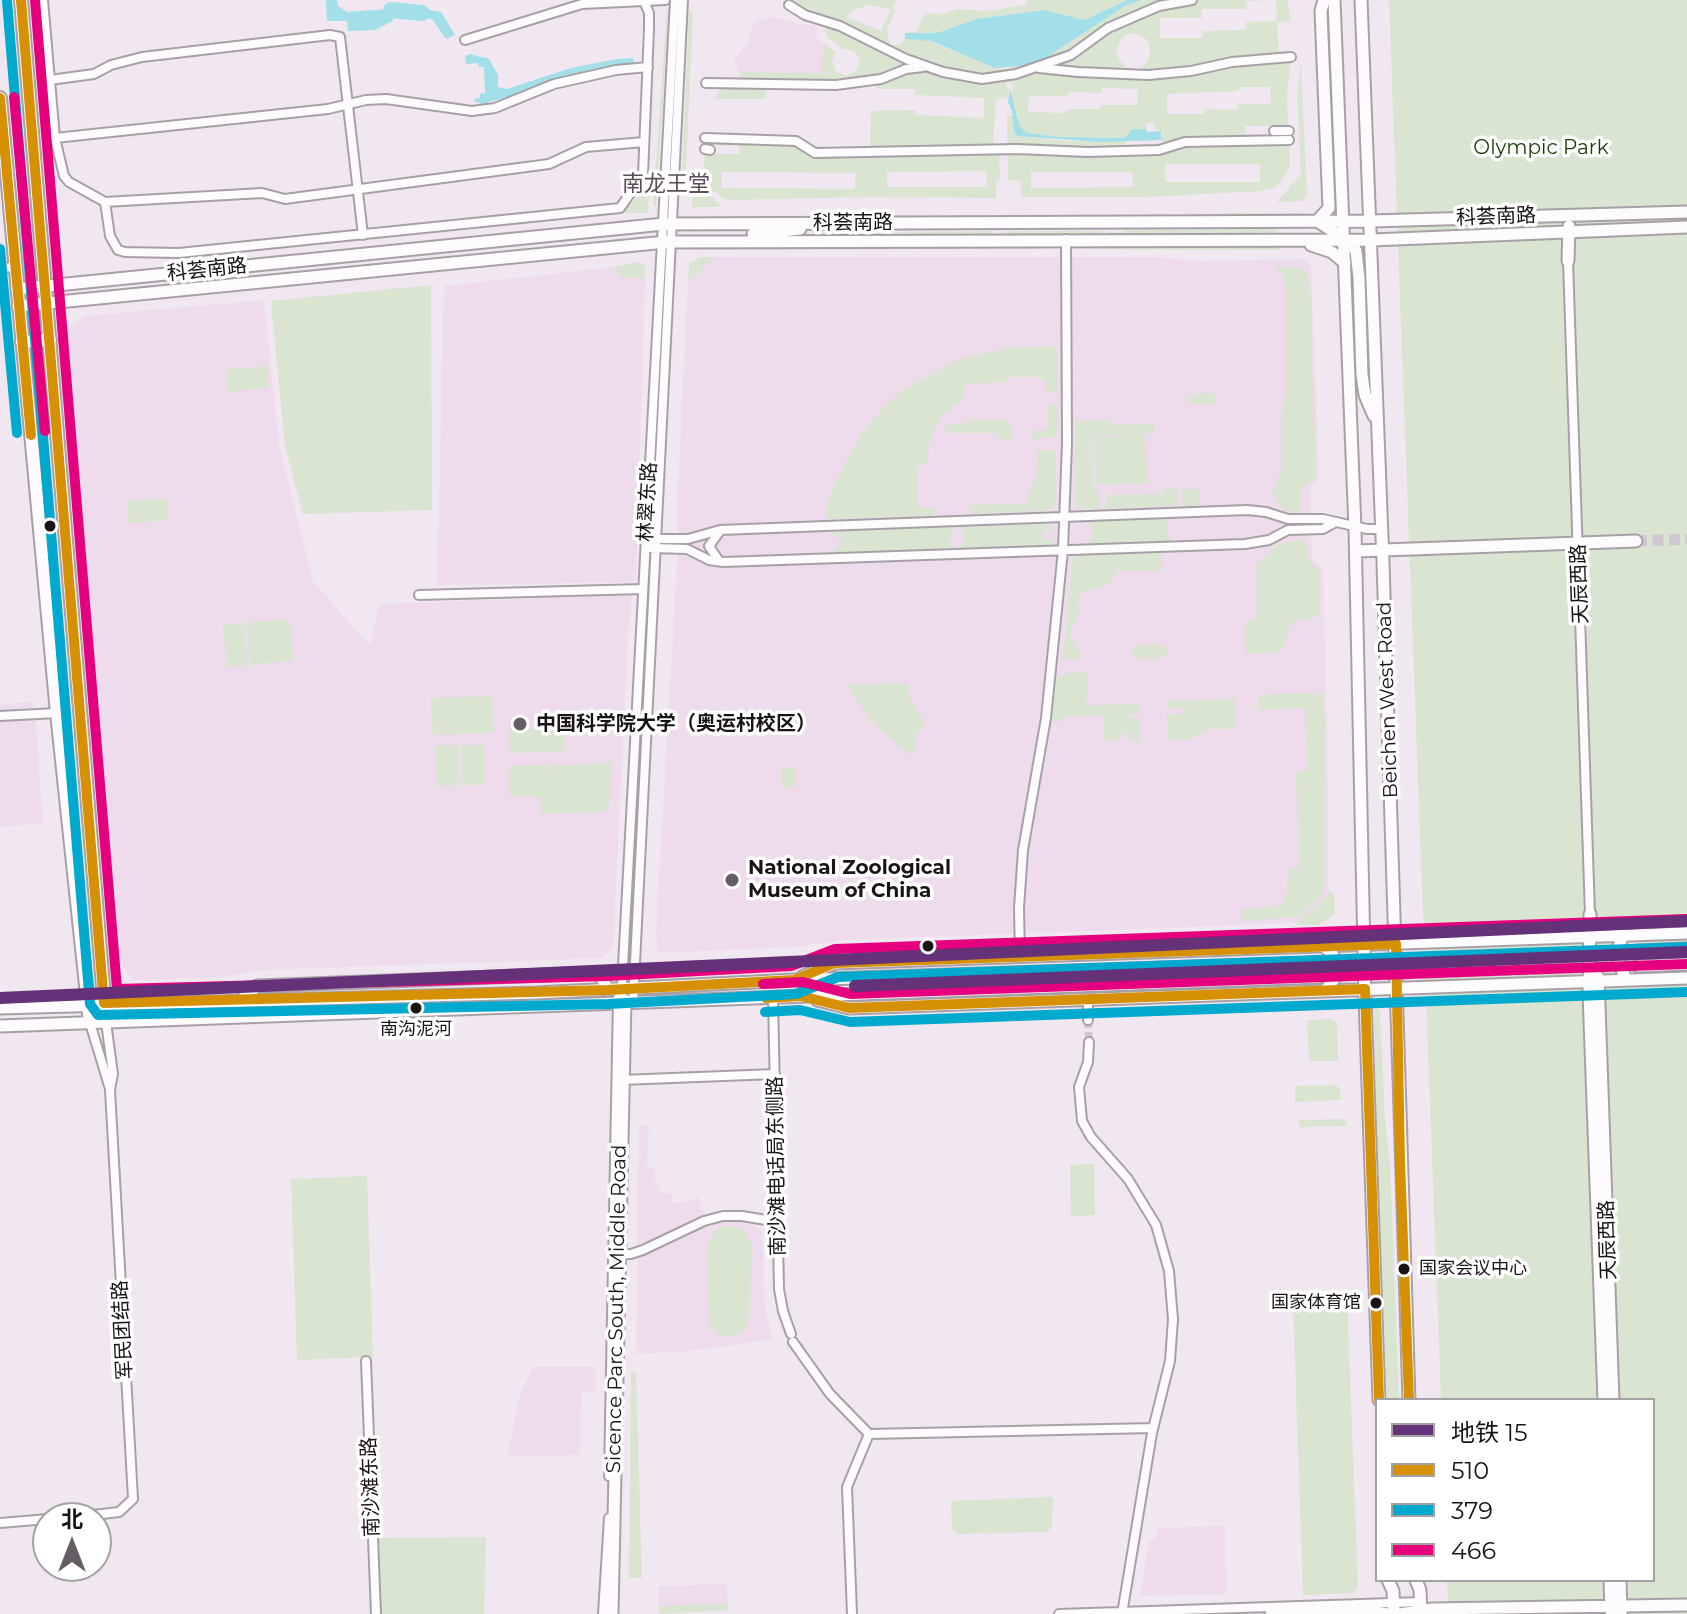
<!DOCTYPE html>
<html>
<head>
<meta charset="utf-8">
<style>
	body { margin:0 }
	#map { position:relative; width:1687px; height:1614px; overflow:hidden; background:#f1e7f0; font-family:Montserrat,"Noto Sans SC",sans-serif }
	canvas { display:block }
	.legend { position:absolute; left:1375px; top:1398px; width:280px; height:184px; box-sizing:border-box; background:#fff; border:2px solid #a3a1a3; margin:0; padding:10px 14px; list-style:none; font-size:24px; color:#191318 }
	.legend li { display:flex; align-items:center; gap:16px; height:40px }
	.legend b { width:40px; border:2px solid #a3a1a3 }
	.north { position:absolute; left:32px; top:1502px; width:80px; height:80px; box-sizing:border-box; background:#fff; border:2px solid #a3a1a3; border-radius:50%; rotate:0deg; font-size:22px; font-weight:700; line-height:32px; text-align:center; color:#191318 }
	.north::after { content:''; display:block; margin:auto; width:28px; height:36px; background:#655d64; clip-path:polygon(50% 0,100% 100%,50% 72%,0 100%) }
</style>
</head>
<body>
<div id="map">
<canvas width="1687" height="1614"></canvas>
<ul class="legend">
<li><b style="height:10px;background:#653279"></b>地铁 15</li>
<li><b style="height:10px;background:#d69004"></b>510</li>
<li><b style="height:10px;background:#00a9ce"></b>379</li>
<li><b style="height:10px;background:#e5007d"></b>466</li>
</ul>
<div class="north">北</div>
</div>
<script>
const ctx = document.querySelector('canvas').getContext('2d');
ctx.lineJoin = 'round';
function fill(path, color) { ctx.fillStyle = color; ctx.fill(path, 'evenodd'); }
const poly = rows => new Path2D(rows.map(r => 'M' + r).join(''));
function strokePath(path, color, width, dash) { ctx.strokeStyle = color; ctx.lineWidth = width; ctx.lineCap = dash ? 'butt' : 'round'; ctx.setLineDash(dash || []); ctx.stroke(path); }
function drawText(font, color, halo, rows, align = 'center') {
  ctx.font = font + ' Montserrat,"Noto Sans SC",sans-serif'; ctx.lineWidth = 7; ctx.setLineDash([]); ctx.textBaseline = 'middle'; ctx.strokeStyle = halo; ctx.fillStyle = color; for (const [text, x, y, turn = 0] of rows) {
    ctx.save(); ctx.translate(x, y); ctx.rotate((+turn || 0) * Math.PI / 180); ctx.textAlign = isNaN(turn) ? turn : align; if (halo) ctx.strokeText(text, 0, 0); ctx.fillText(text, 0, 0); ctx.restore();
  }
}
fill(poly([
	[775,17,799,24,815,26,817,31,816,38,824,43,822,73,739,72,734,60,748,43,754,22],
	[716,257,1155,257,1200,261,1303,259,1311,264,1319,479,1310,487,1312,559,1323,568,1328,790,1328,895,1299,923,844,940,794,947,657,953,656,932,678,549,677,508,688,281],
	[613,267,623,278,645,278,636,582,437,585,444,286],
	[264,300,279,446,313,581,370,646,379,604,632,595,628,633,613,947,602,958,261,970,222,977,132,980,120,964,67,329,85,316],
	[34,702,43,823,0,827,0,704],
	[639,1125,649,1125,647,1167,654,1167,654,1178,660,1185,657,1190,672,1195,672,1203,689,1201,698,1197,705,1214,637,1247],
	[718,1220,741,1221,753,1225,762,1232,765,1309,773,1339,691,1351,636,1354,638,1256,661,1248],
	[533,1367,596,1367,596,1391,581,1392,580,1455,508,1456,520,1393],
	[1225,1526,1226,1594,1140,1596,1149,1542,1155,1538,1159,1528],
	[727,1584,728,1610,659,1614,659,1586]
]), '#eedcec');
fill(poly([
	[790,0,897,0,892,7,895,10,887,30,890,45,899,45,905,39,923,39,998,69,1006,69,1057,51,1125,6,1142,0,1288,0,1290,21,1277,23,1279,58,1291,57,1287,97,1290,167,1276,187,1261,191,1149,197,1021,197,1021,181,1008,180,1007,116,1013,116,1014,119,1014,132,1018,136,1068,141,1125,141,1125,150,1166,147,1161,140,1162,135,1159,130,1155,130,1154,123,1146,123,1146,129,1132,129,1126,138,1059,137,1027,133,1020,127,1016,108,1011,102,1013,83,1006,83,1006,88,1010,89,1007,98,996,99,993,146,870,147,871,111,915,110,916,115,984,118,984,98,915,95,915,89,877,89,876,81,766,85,765,99,715,99,719,90,740,83,740,72,821,73,824,43,836,52,832,62,836,72,847,76,856,71,860,63,858,55,852,50,841,49,838,44,828,38,825,31,828,22,789,5],
	[1246,1,1276,0,1277,21,1246,22,1246,30,1203,31,1203,38,1160,38,1160,18,1202,18,1202,9,1245,9],
	[869,5,891,9,881,31,846,17,854,10],
	[1134,33,1145,38,1149,43,1150,55,1142,69,1132,74,1119,59,1116,49,1125,35],
	[1240,87,1270,87,1271,104,1238,104,1238,110,1205,109,1204,114,1167,114,1167,94,1238,91],
	[1102,88,1138,89,1138,105,1101,105,1100,109,1067,109,1067,113,1028,112,1029,96,1067,96,1068,92,1102,93],
	[1245,126,1274,126,1274,135,1245,136],
	[1260,164,1260,182,1165,182,1165,164],
	[1031,172,1132,172,1133,187,1031,188],
	[1027,0,1129,0,1084,20,1044,10,977,19,937,33,905,33,917,31,925,13,943,14,958,9,991,11,1021,5,1027,6],
	[1389,0,1687,0,1687,1614,1449,1614,1447,1580,1653,1580,1653,1400,1441,1400],
	[667,9,669,9,656,206,653,206],
	[689,11,693,11,685,194,681,194],
	[1301,62,1307,195,1302,201,1277,202,1301,174,1297,94],
	[705,138,796,141,815,153,999,150,1000,180,996,181,996,198,869,197,726,200,712,190,707,180,704,170],
	[710,145,739,146,740,154,711,154],
	[722,172,855,173,855,189,722,188],
	[887,172,986,171,987,187,887,187],
	[693,178,722,207,692,207],
	[649,185,648,213,622,213],
	[1227,213,1302,213,1302,216,1186,217],
	[1275,229,1277,234,1274,235,1113,236,1106,231,1119,233,1128,230],
	[811,231,874,233,991,231,991,237,951,236,944,233,935,237,816,237],
	[1009,231,1101,231,1103,236,1069,233,1061,236,997,237],
	[1091,246,1281,247,1281,250,1091,249],
	[991,247,991,249,696,250,696,248],
	[700,257,716,257,688,281,689,264],
	[639,262,645,266,645,278,622,278,613,267],
	[1274,266,1301,268,1307,273,1310,283,1316,477,1301,489,1300,513,1284,510,1272,494,1281,471,1281,414,1285,399,1285,282,1281,273],
	[431,285,432,510,303,514,285,446,271,301],
	[1049,346,1056,349,1058,355,1057,393,1046,392,1045,382,1039,377,1008,377,1008,381,964,385,961,401,940,418,929,442,928,463,918,465,918,508,933,508,933,516,830,519,825,515,833,487,861,434,890,401,905,389,960,359,1008,348],
	[267,366,268,388,228,392,226,369],
	[1213,393,1219,404,1187,404,1192,394],
	[1048,404,1058,404,1058,436,1032,440,1030,431,1048,430],
	[972,420,1007,420,1010,423,1013,435,1009,439,999,440,998,433,946,433,944,428,951,423,960,424],
	[1106,420,1111,425,1154,424,1154,433,1092,436,1094,486,1098,492,1099,509,1079,509,1076,505,1075,426,1077,421],
	[1145,435,1147,483,1096,485,1094,437],
	[1038,450,1056,450,1055,501,1052,510,973,514,967,505,1027,503,1038,469],
	[1164,489,1177,489,1177,506,1106,508,1106,495,1164,494],
	[1182,489,1201,489,1200,502,1197,506,1183,506],
	[168,498,169,520,129,523,127,501],
	[1171,518,1166,529,1172,541,1087,544,1094,532,1087,521],
	[1049,524,1056,531,1046,529,1041,535,1046,540,1056,538,1049,545,960,548,966,538,959,527],
	[955,527,949,539,955,548,832,553,841,545,841,541,831,531],
	[1302,539,1306,543,1308,559,1319,570,1320,614,1314,618,1293,622,1289,627,1284,648,1277,653,1247,654,1245,651,1245,623,1257,618,1256,565,1278,544],
	[1161,553,1162,567,1158,570,1118,571,1108,585,1083,592,1078,598,1079,615,1072,626,1071,637,1075,648,1082,653,1082,658,1063,659,1073,558,1078,555],
	[289,619,293,661,250,665,246,623],
	[244,623,248,665,227,667,223,625],
	[1150,644,1163,646,1167,649,1166,656,1148,660,1132,656,1131,653,1134,647],
	[1088,672,1086,706,1138,703,1139,714,1131,714,1130,718,1139,719,1139,741,1135,741,1124,732,1117,741,1105,742,1103,715,1065,717,1057,723,1050,720,1053,689,1057,678,1068,673],
	[907,683,911,702,923,719,924,728,915,734,915,753,911,756,874,724,846,685],
	[1315,693,1316,708,1317,695,1323,695,1325,721,1325,882,1320,898,1299,917,1241,921,1241,910,1272,907,1282,904,1286,899,1289,869,1299,868,1296,772,1307,771,1305,710,1309,708,1258,710,1258,695],
	[492,696,494,733,433,735,431,698],
	[1232,699,1235,701,1234,729,1209,729,1191,739,1169,740,1166,714,1179,714,1186,711,1186,708,1166,708,1167,701],
	[509,721,510,729,564,728,565,749,558,752,513,753,509,749],
	[459,745,460,785,437,786,436,746],
	[461,745,484,745,485,785,462,785],
	[609,763,611,764,609,805,603,812,542,814,542,802,539,798,531,795,529,797,509,795,509,770,513,766,544,765,544,771,546,772,547,765,570,765,574,767,575,765],
	[782,768,795,768,796,788,782,788],
	[1328,890,1334,894,1335,914,1319,925,1295,925,1328,895],
	[1377,1008,1380,1011,1385,1122,1390,1164,1399,1400,1387,1400,1377,1143,1374,1012],
	[1333,1019,1337,1024,1338,1061,1309,1061,1307,1020],
	[1336,1085,1340,1089,1341,1100,1295,1102,1295,1086],
	[1346,1119,1347,1126,1300,1127,1299,1120],
	[1094,1164,1095,1215,1071,1216,1070,1165],
	[367,1176,373,1357,297,1360,291,1179],
	[735,1226,746,1233,751,1243,750,1319,743,1332,729,1338,717,1334,709,1323,708,1246,715,1231,721,1227],
	[1354,1302,1348,1311,1348,1325,1358,1586,1355,1593,1303,1595,1293,1303],
	[636,1371,642,1578,629,1578,631,1372],
	[1053,1497,1052,1527,1047,1532,957,1534,952,1528,951,1501],
	[486,1537,484,1614,380,1614,378,1538],
	[728,1604,728,1610,659,1614,659,1606]
]), '#d9e4d1');
fill(poly([
	[326,0,337,0,338,6,347,12,388,9,391,10,393,21,375,30,348,31,347,21,327,21],
	[1128,0,1142,0,1125,6,1047,57,1021,66,995,68,931,41,905,39,905,33,937,33,977,19,1044,10,1084,20],
	[424,9,441,12,455,35,446,39,432,19,422,17],
	[470,54,489,59,498,75,498,87,507,89,571,68,617,59,633,58,634,63,613,65,549,81,509,97,488,102,487,105,475,102,474,99,480,98,480,94,485,93,484,67,479,67,478,63,466,64,465,56],
	[1010,89,1020,127,1027,133,1059,137,1125,138,1132,129,1146,129,1147,132,1161,131,1161,140,1101,142,1017,136,1014,132,1012,111,1008,102]
]), '#a2dfe8');
strokePath(poly([
	[391,10,422,13]
]), '#a2dfe8', 16);
strokePath(poly([
	[1088,1020,1089,1042]
]), '#d1c7d0', 8, [8, 4]);
strokePath(poly([
	[1636,541,1687,539],
	[1318,963,1638,951],
	[1319,977,1638,966]
]), '#d1c7d0', 11, [11, 5.5]);
const street = poly([
	[43,0,55,138,64,176,69,182,105,202,110,236,118,250,125,252,179,253,620,208,643,175,649,29,649,13,644,1],
	[789,5,805,15,840,26,906,59,943,72,982,79,1016,74,1071,55,1108,28,1159,6,1192,0],
	[465,40,582,4,665,0],
	[1039,68,1078,72,1148,75,1191,71,1232,62,1291,57],
	[50,80,94,74,111,65,142,57,330,35,340,37,363,235],
	[706,83,836,85,881,79,906,69,923,67],
	[1274,131,1289,131],
	[55,138,328,109,366,100,386,99,472,111,495,108,554,84,616,70,648,67],
	[705,138,796,141,815,153,1017,149,1088,152,1159,150,1185,142,1289,140],
	[705,149,710,150],
	[105,202,262,193,285,199,549,164,586,147,644,142],
	[1568,261,1590,914],
	[0,268,15,267],
	[651,539,688,539,720,530,1247,510,1266,512,1288,519,1323,519,1367,529,1382,529],
	[651,548,687,549,709,560,723,562,1245,544,1269,540,1288,530,1323,529,1334,523],
	[719,561,709,546,720,531],
	[419,595,643,589],
	[0,716,57,713],
	[1020,957,1019,908,1023,850,1046,718,1063,550,1067,443,1066,239],
	[773,997,779,1289,783,1311,791,1334],
	[1088,998,1088,1020],
	[621,1003,675,0],
	[633,1003,683,0],
	[90,1023,110,1089],
	[1089,1042,1088,1062,1079,1087,1082,1121,1091,1137,1128,1179,1156,1225,1169,1271,1173,1319,1170,1361,1152,1433,1122,1614],
	[621,1080,775,1074],
	[614,1254,631,1254,643,1250,704,1221,723,1216,742,1216,778,1222],
	[793,1342,830,1394,869,1434,847,1487,852,1614],
	[366,1361,376,1614],
	[869,1434,1153,1428],
	[609,1476,618,998],
	[68,1518,119,1512,133,1499,110,1090,113,1074,106,1022],
	[0,1523,48,1519],
	[603,1614,609,1518],
	[1059,1614,1421,1602]
]);
const secondary = poly([
	[1324,0,1321,11,1329,208,1317,221,1351,243,1356,251,1359,278,1362,375,1365,395,1374,416],
	[1334,0,1355,529,1365,998,1379,1400],
	[1361,0,1383,562,1409,1400],
	[753,234,800,229],
	[1311,245,1332,252,1345,263],
	[1568,261,1569,226],
	[17,289,664,224,1371,221,1687,212],
	[18,306,666,242,1372,240,1687,227],
	[1356,551,1636,541],
	[1590,914,1589,993,1604,1400],
	[1623,935,1618,949,1619,962,1626,980],
	[1324,946,1333,955,1334,968,1334,979,1326,990],
	[1638,951,1687,949],
	[1638,966,1687,964],
	[802,977,835,963,1687,933],
	[1598,977,1613,1400],
	[241,1000,257,986,599,973,608,990],
	[817,1000,849,1008,1687,978],
	[0,1008,535,993,794,980,1318,963],
	[0,1026,1319,977],
	[1388,1580,1393,1591,1394,1614],
	[1416,1580,1420,1590,1421,1613],
	[1610,1580,1611,1611],
	[1620,1580,1621,1613],
	[612,1614,625,1000],
	[1271,1614,1363,1610,1387,1614],
	[1400,1614,1432,1609,1687,1605]
]);
const primary = poly([
	[21,0,106,1022],
	[0,98,57,713,90,1023],
	[22,342,50,340]
]);
strokePath(street, '#a8a0a7', 12);
strokePath(secondary, '#a8a0a7', 15);
strokePath(primary, '#a8a0a7', 16);
strokePath(street, '#fdfbfd', 8);
strokePath(secondary, '#fdfbfd', 11);
strokePath(primary, '#fdfbfd', 12);
strokePath(poly([
	[21,0,104,1003,608,990,794,980,835,963,1396,944,1400,1162,1409,1400],
	[0,98,31,435],
	[766,998,801,996,849,1008,1365,989,1379,1400]
]), '#d69004', 10);
strokePath(poly([
	[7,1,90,1004,98,1015,608,1004,796,994,838,977,1687,947],
	[0,249,17,433],
	[765,1012,800,1010,850,1022,1687,992]
]), '#00a9ce', 10);
strokePath(poly([
	[35,0,117,989,607,976,791,966,835,949,1687,919],
	[14,97,45,431],
	[763,984,803,982,850,994,1686,964]
]), '#e5007d', 10);
strokePath(poly([
	[855,986,1687,952],
	[0,998,1687,921]
]), '#653279', 12);
for (const [x, y, r, color] of [
	[50,526,7,"#191318"],
	[520,724,8,"#655d64"],
	[732,880,8,"#655d64"],
	[928,946,7,"#191318"],
	[416,1008,7,"#191318"],
	[1404,1269,7,"#191318"],
	[1376,1303,7,"#191318"]
]) { const dot = new Path2D(); dot.arc(x, y, r, 0, 2 * Math.PI); ctx.fillStyle = color; ctx.fill(dot); strokePath(dot, '#fff', 3); }
drawText('18px', '#191318', '#fff', [
	["南沟泥河",416,1030],
	["国家会议中心",1419,1269,"left"],
	["国家体育馆",1361,1303,"right"]
]);
drawText('20px', '#1a3b00', '#fff', [
	["Olympic Park",1541,148]
]);
drawText('20px', '#191318', '#fff', [
	["科荟南路",1496,217,-2],
	["科荟南路",853,223],
	["科荟南路",207,270,-6],
	["林翠东路",648,502,-87],
	["天辰西路",1580,584,-92],
	["Beichen West Road",1388,700,-92],
	["南沙滩电话局东侧路",777,1166,-91],
	["天辰西路",1608,1240,-92],
	["Sicence Parc South, Middle Road",617,1309,-89],
	["军民团结路",123,1330,-93],
	["南沙滩东路",371,1487,-92]
]);
drawText('bold 20px', '#191318', '#fff', [
	["中国科学院大学（奥运村校区）",536,724],
	["National Zoological",748,868],
	["Museum of China",748,891]
], 'left');
drawText('22px', '#5c4d5a', '#fff', [
	["南龙王堂",666,185]
]);
</script>
</body>
</html>
